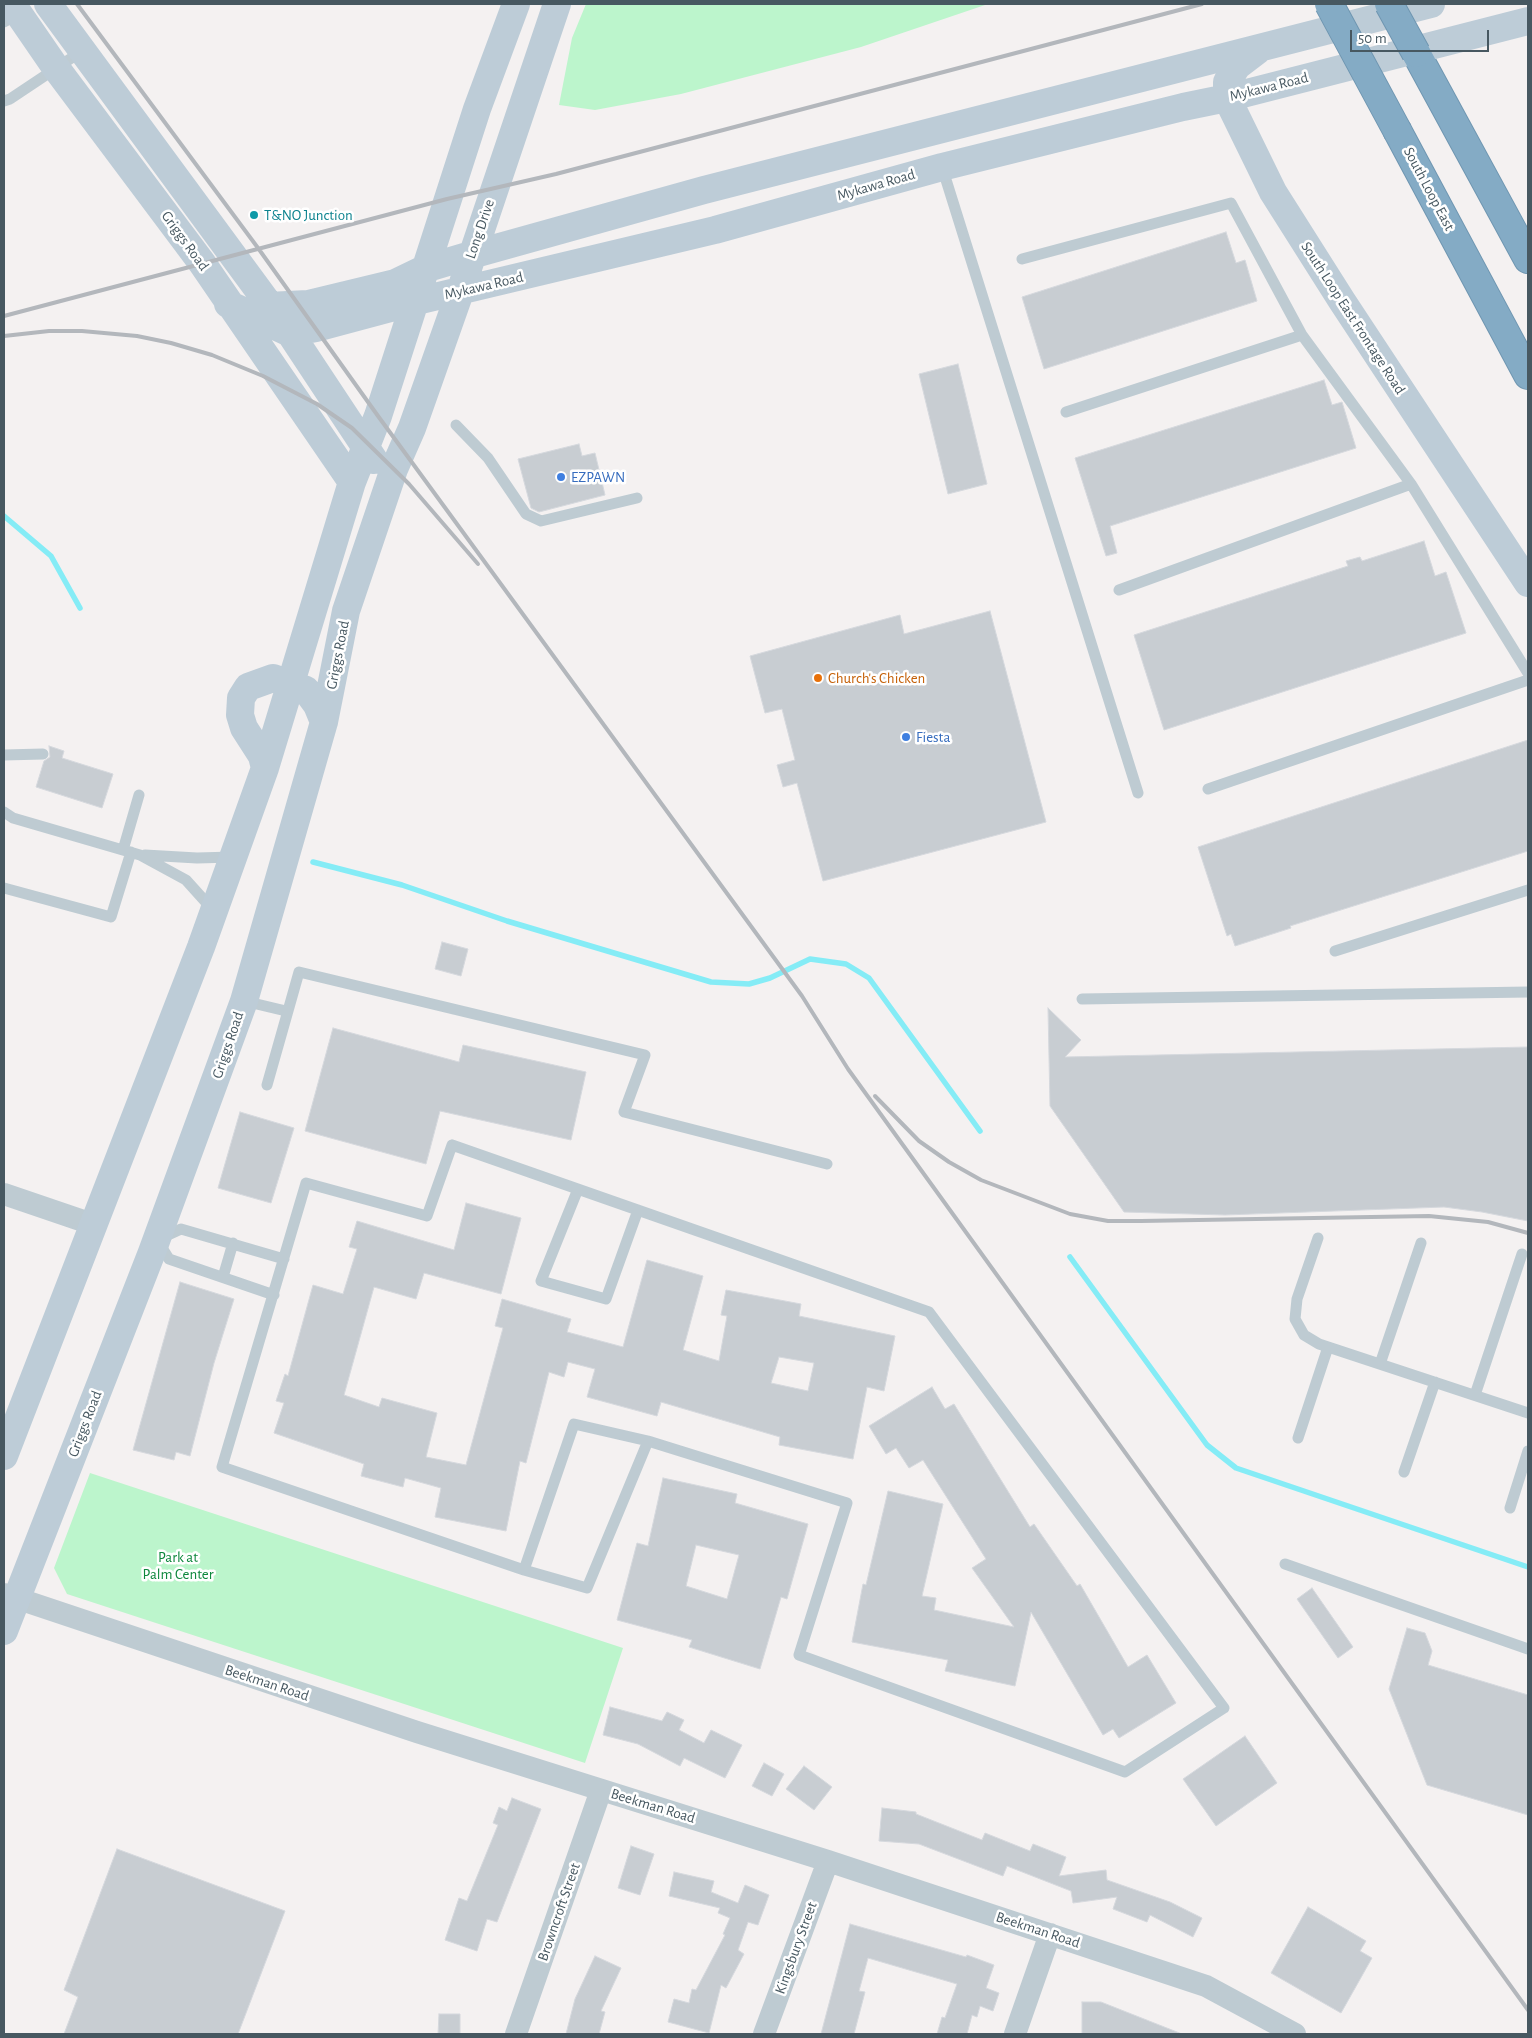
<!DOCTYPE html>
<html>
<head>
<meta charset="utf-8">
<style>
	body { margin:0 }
	#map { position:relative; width:1532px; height:2038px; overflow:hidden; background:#f4f1f1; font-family:"Alegreya Sans",sans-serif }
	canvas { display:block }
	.frame { position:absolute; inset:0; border:5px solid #475861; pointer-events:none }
	.scale { position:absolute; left:1350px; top:30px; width:139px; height:22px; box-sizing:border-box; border:2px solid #475861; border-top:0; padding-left:6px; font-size:15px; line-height:18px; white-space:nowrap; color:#475861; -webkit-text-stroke:4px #fff; paint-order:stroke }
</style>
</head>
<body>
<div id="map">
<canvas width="1532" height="2038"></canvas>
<div class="frame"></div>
<div class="scale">50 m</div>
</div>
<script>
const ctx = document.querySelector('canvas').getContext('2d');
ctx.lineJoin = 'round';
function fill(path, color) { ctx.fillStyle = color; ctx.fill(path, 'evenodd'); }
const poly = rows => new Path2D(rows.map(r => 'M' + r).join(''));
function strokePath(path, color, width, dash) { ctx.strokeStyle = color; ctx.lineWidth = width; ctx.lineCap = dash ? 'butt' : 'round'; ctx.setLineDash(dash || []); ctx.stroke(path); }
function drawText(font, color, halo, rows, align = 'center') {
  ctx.font = font + ' "Alegreya Sans",sans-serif'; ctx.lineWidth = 5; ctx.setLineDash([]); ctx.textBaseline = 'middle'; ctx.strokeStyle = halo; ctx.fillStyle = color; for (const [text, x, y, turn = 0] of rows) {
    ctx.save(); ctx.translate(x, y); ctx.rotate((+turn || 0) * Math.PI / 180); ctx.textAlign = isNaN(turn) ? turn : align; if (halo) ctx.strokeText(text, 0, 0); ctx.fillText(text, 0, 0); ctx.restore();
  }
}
fill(poly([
	[586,4,988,4,861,47,681,94,595,110,559,105,572,38],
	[90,1473,623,1648,585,1763,67,1594,54,1568]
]), '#bcf5cc');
strokePath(poly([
	[4,516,51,556,80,608],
	[313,862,402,885,507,921,711,982,749,984,770,978,810,959,846,964,869,978,980,1131],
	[1070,1257,1207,1445,1236,1468,1528,1567]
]), '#85ecf6', 5.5);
const building = poly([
	[1226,232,1236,263,1245,260,1257,301,1044,369,1022,297,1226,232],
	[958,364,987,484,948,494,919,374,958,364],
	[1324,380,1332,405,1342,402,1356,448,1110,526,1117,553,1106,556,1075,458,1324,380],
	[579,444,582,456,595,453,605,495,539,512,531,508,518,459,579,444],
	[1424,541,1435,576,1446,572,1466,633,1164,730,1134,635,1348,566,1346,561,1360,557,1362,561,1424,541],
	[990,611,1046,822,823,881,797,783,783,787,777,765,795,760,782,709,765,713,750,656,900,615,904,634,990,611],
	[1528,740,1528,851,1290,926,1291,928,1235,946,1231,934,1227,936,1198,847,1528,740],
	[49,746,64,751,62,758,113,774,102,808,36,787,44,761,50,757,49,746],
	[442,942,468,949,461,976,435,969,442,942],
	[1048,1008,1081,1040,1065,1057,1528,1047,1528,1221,1482,1212,1444,1207,1225,1215,1124,1212,1050,1106,1048,1008],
	[333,1028,459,1062,463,1045,586,1072,571,1140,440,1111,426,1164,305,1131,333,1028],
	[240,1112,294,1128,271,1203,218,1188,240,1112],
	[466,1203,521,1218,501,1294,424,1273,416,1299,374,1287,344,1395,379,1407,382,1398,437,1413,426,1457,466,1465,503,1328,495,1326,502,1299,571,1319,567,1332,623,1347,647,1260,703,1276,683,1350,719,1361,727,1316,721,1315,726,1290,801,1304,799,1316,895,1336,884,1391,867,1387,853,1459,779,1445,780,1437,661,1402,657,1416,587,1397,595,1369,568,1362,564,1377,549,1372,526,1463,520,1461,506,1531,435,1517,441,1488,405,1478,403,1487,361,1476,364,1464,274,1433,284,1403,276,1401,285,1374,288,1376,313,1285,343,1294,357,1249,349,1247,357,1221,454,1250,466,1203],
	[779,1357,814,1363,808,1391,771,1383,779,1357],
	[180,1282,234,1299,214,1363,190,1456,176,1452,174,1460,133,1450,180,1282],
	[932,1387,945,1409,954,1404,1030,1527,1034,1524,1077,1586,1080,1584,1128,1667,1147,1655,1176,1703,1119,1738,1113,1729,1103,1735,1031,1612,1015,1686,945,1671,948,1660,852,1642,863,1584,866,1585,888,1491,943,1504,922,1596,936,1598,934,1610,1014,1627,972,1568,986,1559,923,1460,909,1468,896,1448,886,1454,869,1426,932,1387],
	[663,1478,737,1494,735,1503,808,1524,787,1599,781,1597,760,1669,689,1647,692,1640,617,1620,637,1543,648,1546,663,1478],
	[696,1545,739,1555,727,1599,686,1586,696,1545],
	[1312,1588,1353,1647,1338,1658,1297,1599,1312,1588],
	[1407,1628,1425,1633,1432,1651,1428,1665,1528,1695,1528,1815,1427,1785,1389,1689,1407,1628],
	[610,1707,662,1721,667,1712,684,1720,679,1730,704,1743,711,1730,742,1745,725,1778,684,1758,680,1766,638,1744,603,1735,610,1707],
	[1245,1736,1277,1783,1216,1826,1183,1779,1245,1736],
	[764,1763,784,1774,772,1796,752,1786,764,1763],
	[804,1766,832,1787,814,1810,786,1789,804,1766],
	[512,1798,541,1809,497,1922,487,1919,477,1951,445,1940,459,1898,467,1901,498,1825,493,1823,499,1807,507,1811,512,1798],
	[882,1808,916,1812,916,1814,982,1840,985,1833,1030,1851,1033,1844,1066,1857,1059,1876,1106,1870,1107,1880,1170,1902,1202,1918,1193,1937,1150,1915,1147,1922,1113,1909,1117,1897,1073,1903,1071,1891,1007,1866,1003,1876,919,1844,879,1841,882,1808],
	[631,1846,654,1854,640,1895,618,1888,631,1846],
	[117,1849,285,1911,238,2034,64,2034,78,1997,64,1990,117,1849],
	[674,1872,714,1881,711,1892,738,1903,745,1885,769,1895,758,1925,748,1922,738,1950,744,1954,726,1988,721,1985,709,2033,668,2022,674,1999,689,2003,692,1989,696,1990,725,1935,723,1934,730,1918,718,1913,720,1908,669,1896,674,1872],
	[1308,1907,1366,1941,1360,1951,1372,1958,1341,2013,1271,1973,1308,1907],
	[850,1924,966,1957,967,1955,994,1965,986,1988,999,1993,993,2011,980,2006,977,2017,972,2015,967,2034,937,2034,942,2017,945,2018,957,1984,868,1958,859,1991,865,1992,854,2034,821,2034,850,1924],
	[595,1956,621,1968,601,2011,605,2012,599,2034,566,2034,575,1999,595,1956],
	[1082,2002,1101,2002,1182,2034,1082,2034,1082,2002],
	[439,2014,460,2014,460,2034,438,2034,439,2014]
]);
fill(building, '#c8cdd2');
strokePath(building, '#d5d8dd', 1);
const highway = poly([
	[1416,53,1528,259],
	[1398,132,1528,375]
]);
strokePath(highway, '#6f96b1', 30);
strokePath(poly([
	[4,22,19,14],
	[4,101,10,99,82,51],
	[942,167,1138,793],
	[1022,259,1231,203,1302,335,1411,484,1528,673],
	[1066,412,1302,335],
	[456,425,488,458,526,514,541,521,637,498],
	[1119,590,1411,484],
	[4,755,43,754],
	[1208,789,1528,680],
	[4,812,13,818,140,855,186,880,213,910],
	[123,850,139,795],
	[145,855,197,858,233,857],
	[4,888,111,917,131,852],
	[1335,951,1528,890],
	[1082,999,1528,992],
	[244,1001,286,1011],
	[267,1085,299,972,645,1055,624,1112,827,1164],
	[452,1145,929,1312,1224,1708,1125,1772,799,1655,847,1503,648,1441,574,1424,524,1570,222,1467,306,1183,427,1216,452,1145],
	[578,1189,541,1281,606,1299,638,1210],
	[1318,1238,1297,1299,1295,1319,1304,1335,1319,1344,1528,1413],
	[223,1277,233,1243],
	[274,1295,169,1259,157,1240,181,1229,284,1259],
	[1380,1364,1421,1243],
	[1475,1395,1522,1254],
	[1298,1438,1328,1347],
	[1404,1472,1435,1382],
	[1510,1508,1528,1451],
	[1285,1564,1528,1649],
	[524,1570,587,1588,648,1441]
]), '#becbd2', 11);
strokePath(poly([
	[4,1194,95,1225],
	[4,1594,417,1732,828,1861,1206,1986,1295,2034],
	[516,2034,601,1790],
	[764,2034,828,1861],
	[1015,2034,1050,1934]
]), '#becbd2', 22);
strokePath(poly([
	[12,4,56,68,202,263,352,482],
	[48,4,290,333,374,460],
	[1258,50,1237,66,1227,82,1227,98,1273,192,1342,301,1528,583],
	[228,304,290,333,316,328,413,302,715,230,942,167,1183,107,1227,98,1528,21],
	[268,306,308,304,395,283,424,269,471,255,704,190,1431,4],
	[265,768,262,756,244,728,240,715,241,698,248,687,273,678,306,690,317,705,324,722],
	[4,1456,201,947,265,768,352,482,378,416,477,109,516,4],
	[4,1631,152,1252,244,1001,324,722,346,611,394,469,412,428,460,292,557,4]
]), '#bdccd7', 28);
strokePath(highway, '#84abc5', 28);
strokePath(poly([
	[77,4,258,248,378,416,802,996,848,1069,1528,2010],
	[4,316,447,199,556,174,1202,4],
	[4,336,49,331,82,331,137,336,171,343,212,355,263,376,317,404,352,428,409,484,478,564],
	[875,1096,919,1141,949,1162,981,1180,1070,1214,1108,1221,1141,1221,1429,1216,1488,1222,1528,1233]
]), '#b3b7bc', 4);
const highwayBridge = poly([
	[1329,4,1398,132],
	[1389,4,1416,53]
]);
strokePath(highwayBridge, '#6f96b1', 30, []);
strokePath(highwayBridge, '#84abc5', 28);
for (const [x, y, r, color] of [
	[254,215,5,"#0f9aa8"],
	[561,477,5,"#3f7fe0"],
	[818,678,5,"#e8710a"],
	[906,737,5,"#3f7fe0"]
]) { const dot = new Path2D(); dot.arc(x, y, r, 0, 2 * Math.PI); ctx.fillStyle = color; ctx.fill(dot); strokePath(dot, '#fff', 2); }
drawText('15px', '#475861', '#fff', [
	["Mykawa Road",1269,87,-14],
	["Mykawa Road",876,185,-16],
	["South Loop East",1429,189,62],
	["Long Drive",480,229,-71],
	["Griggs Road",185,241,54],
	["Mykawa Road",484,286,-13],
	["South Loop East Frontage Road",1353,318,57],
	["Griggs Road",338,655,-79],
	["Griggs Road",228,1045,-71],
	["Griggs Road",85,1424,-69],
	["Beekman Road",267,1683,18],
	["Beekman Road",653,1806,17],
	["Browncroft Street",559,1912,-71],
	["Beekman Road",1038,1930,18],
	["Kingsbury Street",796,1948,-70]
]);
drawText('15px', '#0d838f', '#fff', [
	["T&NO Junction",264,215]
], 'left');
drawText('15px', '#366cbe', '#fff', [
	["EZPAWN",571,477],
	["Fiesta",916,737]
], 'left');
drawText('15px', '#c56008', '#fff', [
	["Church's Chicken",828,678]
], 'left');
drawText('15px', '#0d873c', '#fff', [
	["Park at",178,1557],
	["Palm Center",178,1574]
]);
</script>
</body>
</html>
